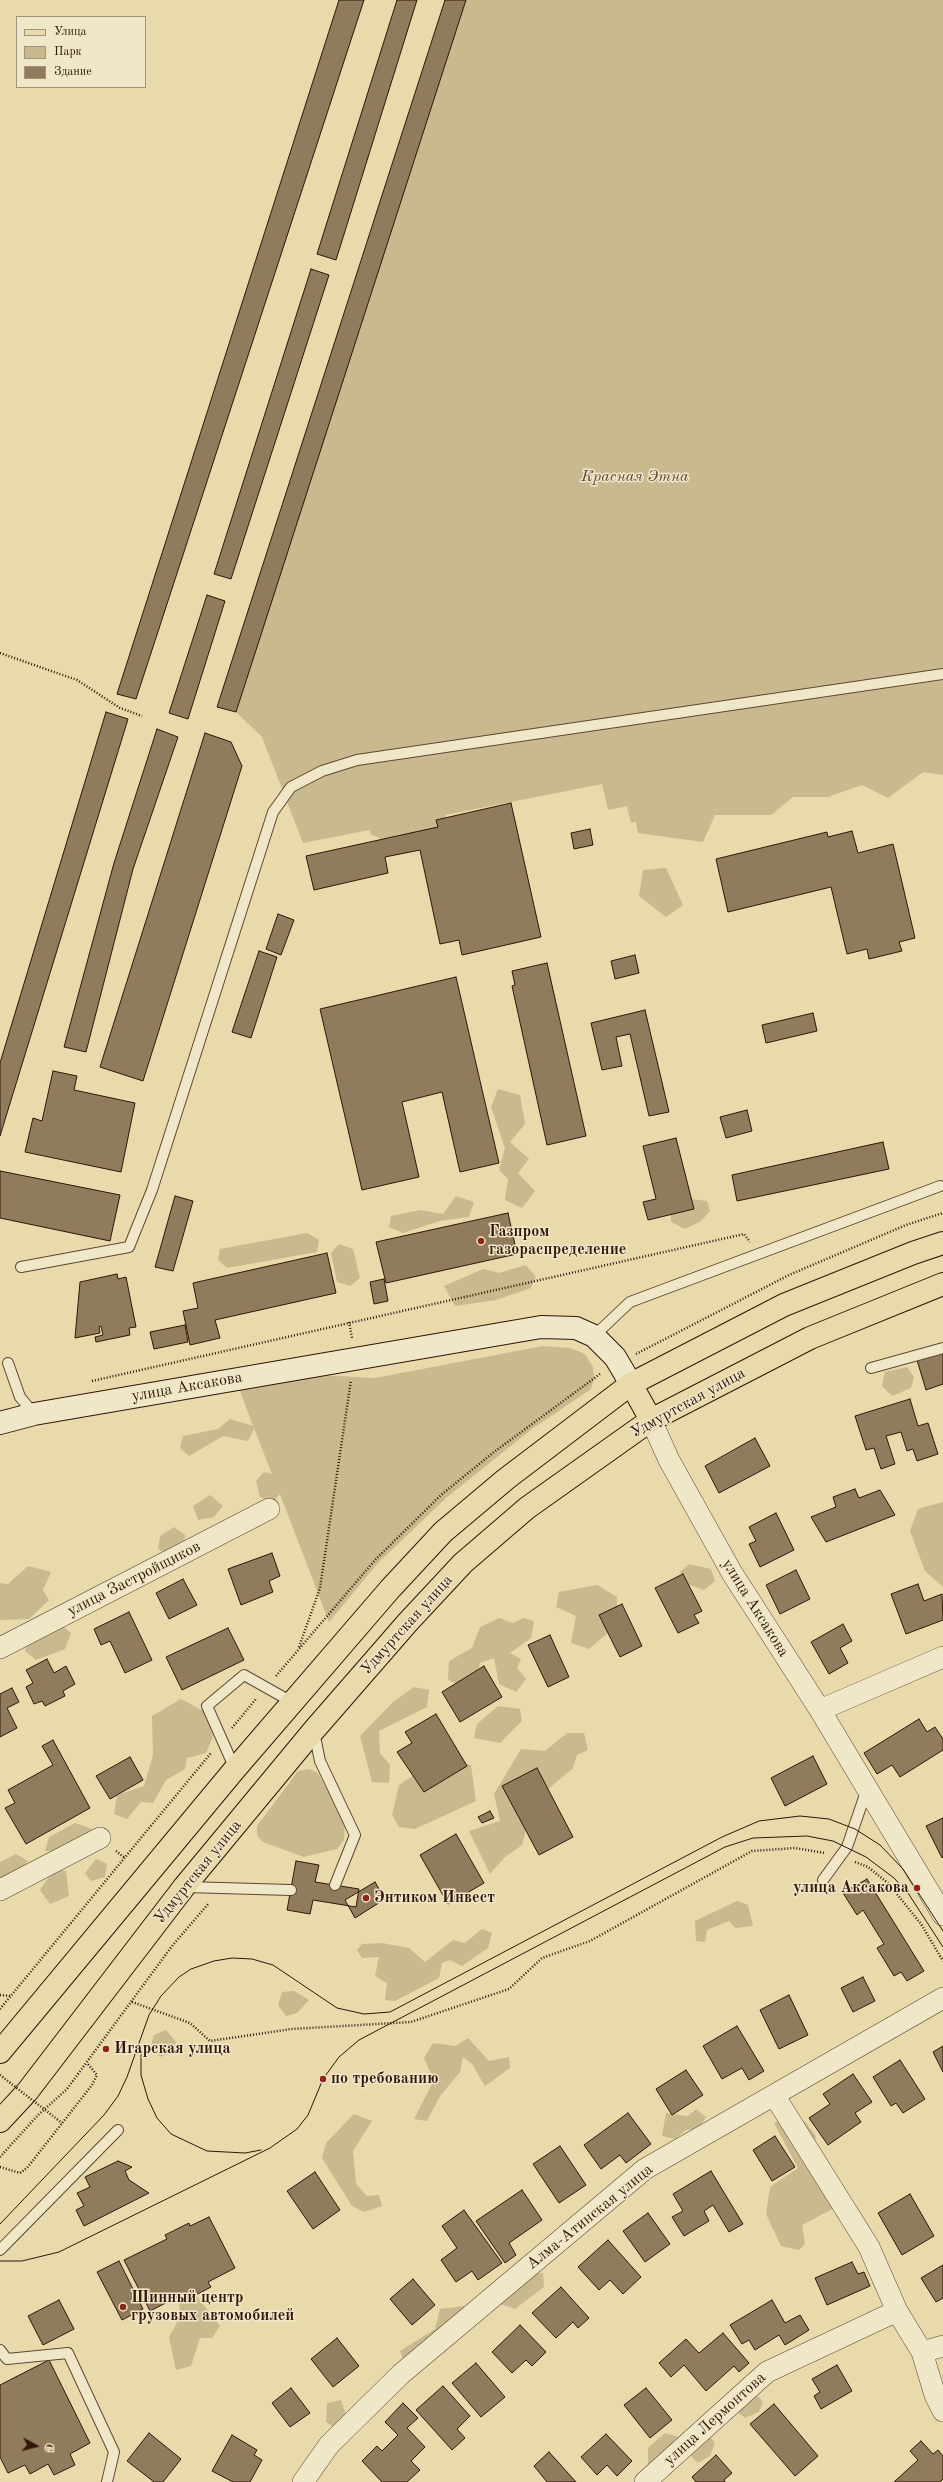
<!DOCTYPE html>
<html>
<head>
<meta charset="utf-8">
<style>
	body { margin:0 }
	#map { position:relative; width:943px; height:2482px; overflow:hidden; background:#e8daab; font-family:"Old Standard TT",serif }
	canvas { display:block }
	.legend { position:absolute; left:16px; top:16px; width:130px; height:72px; box-sizing:border-box; background:#f0e7c8; border:1px solid #a4937c; margin:0; padding:5px 7px; list-style:none; font-size:12px; color:#311509 }
	.legend li { display:flex; align-items:center; gap:8px; height:20px }
	.legend b { width:20px; border:1px solid #a4937c }
	.north { position:absolute; left:16px; top:2426px; width:40px; height:40px; -webkit-text-stroke:3px #f0e7c8; paint-order:stroke; rotate:97deg; font-size:11px; font-weight:700; line-height:16px; text-align:center; color:#311509 }
	.north::after { content:''; display:block; margin:auto; width:14px; height:18px; background:#311509; clip-path:polygon(50% 0,100% 100%,50% 72%,0 100%) }
</style>
</head>
<body>
<div id="map">
<canvas width="943" height="2482"></canvas>
<ul class="legend">
<li><b style="height:5px;background:#e8daab"></b>Улица</li>
<li><b style="height:11px;background:#c9b98f"></b>Парк</li>
<li><b style="height:11px;background:#907b5d"></b>Здание</li>
</ul>
<div class="north">С</div>
</div>
<script>
const ctx = document.querySelector('canvas').getContext('2d');
ctx.lineJoin = 'round';
function fill(path, color) { ctx.fillStyle = color; ctx.fill(path, 'evenodd'); }
const poly = rows => new Path2D(rows.map(r => 'M' + r).join(''));
function strokePath(path, color, width, dash) { ctx.strokeStyle = color; ctx.lineWidth = width; ctx.lineCap = dash ? 'butt' : 'round'; ctx.setLineDash(dash || []); ctx.stroke(path); }
function drawText(font, color, halo, rows, align = 'center') {
  ctx.font = font + ' "Old Standard TT",serif'; ctx.lineWidth = 3; ctx.setLineDash([]); ctx.textBaseline = 'middle'; ctx.strokeStyle = halo; ctx.fillStyle = color; for (const [text, x, y, turn = 0] of rows) {
    ctx.save(); ctx.translate(x, y); ctx.rotate((+turn || 0) * Math.PI / 180); ctx.textAlign = isNaN(turn) ? turn : align; if (halo) ctx.strokeText(text, 0, 0); ctx.fillText(text, 0, 0); ctx.restore();
  }
}
fill(poly([
	[458,0,943,0,943,775,923,772,888,798,862,785,828,797,793,797,771,815,715,815,703,842,638,833,636,822,631,823,627,806,608,810,602,784,445,815,448,823,440,833,389,842,370,834,370,830,303,843,262,737,236,712],
	[666,868,683,905,666,917,639,896,643,870],
	[498,1089,520,1095,525,1124,510,1142,529,1159,518,1173,535,1191,522,1208,505,1200,508,1179,499,1170,505,1148,491,1107],
	[456,1196,474,1202,469,1217,440,1221,403,1233,389,1227,391,1216,420,1210,443,1214],
	[684,1198,707,1201,710,1211,701,1221,685,1229,671,1222,671,1208],
	[307,1233,319,1240,317,1252,227,1268,218,1260,220,1249],
	[339,1244,353,1249,360,1278,350,1286,337,1282,331,1253],
	[526,1265,536,1277,531,1288,496,1300,455,1306,444,1286,483,1269,499,1273],
	[543,1346,570,1348,585,1354,593,1367,594,1378,591,1389,532,1429,446,1498,378,1563,329,1622,280,1494,273,1502,260,1497,256,1481,264,1472,272,1474,254,1428,248,1441,223,1436,189,1456,180,1448,183,1436,218,1429,230,1419,253,1426,239,1388,318,1375,375,1378],
	[907,1367,914,1377,911,1388,892,1396,882,1386,885,1372],
	[210,1495,223,1506,214,1517,198,1520,193,1506],
	[943,1502,943,1587,925,1571,910,1531,918,1509],
	[174,1527,185,1535,184,1548,170,1556,158,1549,160,1536],
	[689,1564,711,1569,715,1581,704,1590,684,1583,680,1572],
	[28,1566,51,1572,43,1590,49,1600,29,1619,0,1620,0,1583,8,1584],
	[597,1585,617,1597,617,1625,589,1649,571,1643,576,1616,556,1607,559,1592],
	[499,1618,513,1623,524,1618,534,1621,531,1638,510,1653,521,1659,517,1668,526,1679,516,1692,499,1684,494,1658,480,1663,477,1677,462,1686,448,1680,449,1661,472,1648,480,1627],
	[60,1624,71,1633,65,1649,36,1660,25,1651,28,1639],
	[414,1687,429,1690,427,1707,379,1731,380,1753,390,1765,389,1783,372,1782,360,1736,393,1702],
	[181,1699,205,1712,213,1736,206,1753,187,1758,185,1769,166,1780,153,1803,141,1802,127,1819,114,1814,117,1795,144,1786,153,1755,152,1716],
	[498,1706,520,1709,522,1721,500,1743,474,1738,477,1724],
	[567,1733,584,1733,588,1750,577,1755,573,1768,547,1790,516,1806,526,1830,522,1845,504,1858,490,1874,469,1831,500,1821,494,1794,521,1749,545,1751],
	[454,1761,471,1765,476,1801,415,1829,399,1827,392,1815,399,1785,420,1771],
	[310,1769,318,1773,345,1825,344,1840,337,1849,304,1857,263,1842,257,1835,257,1826,298,1771],
	[75,1823,92,1829,82,1840,65,1852,45,1851,49,1837],
	[16,1854,28,1861,10,1880,0,1880,0,1862],
	[96,1859,107,1864,105,1877,91,1881,85,1873],
	[54,1869,66,1871,69,1896,50,1904,40,1890],
	[737,1901,748,1905,753,1926,735,1928,729,1921,707,1930,705,1942,696,1941,695,1921],
	[482,1929,492,1933,488,1948,462,1966,450,1960,442,1963,439,1978,395,2001,385,2000,387,1983,375,1976,379,1957,362,1958,357,1950,362,1944,382,1943,409,1948,425,1962,453,1940,465,1943],
	[294,1991,309,2000,297,2013,286,2016,278,2005,282,1992],
	[166,2030,176,2042,171,2053,160,2057,151,2046,154,2035],
	[468,2038,489,2061,509,2057,510,2068,485,2086,472,2064,463,2057,460,2072,440,2096,427,2121,414,2119,434,2080,424,2058,433,2043,455,2046],
	[696,2109,706,2117,698,2129,686,2130,675,2139,662,2136,666,2113,688,2116],
	[354,2114,372,2121,353,2151,356,2184,367,2196,379,2195,382,2206,364,2212,352,2206,322,2158,326,2143],
	[790,2114,806,2123,816,2136,813,2149,836,2207,802,2225,805,2244,799,2250,781,2246,766,2214,770,2187,798,2168,774,2123],
	[543,2273,544,2287,515,2309,500,2304,502,2291,525,2274],
	[194,2293,220,2326,212,2338,200,2338,191,2366,176,2370,169,2337,180,2317,179,2299],
	[464,2306,472,2321,405,2364,400,2351,435,2329,440,2309],
	[755,2392,763,2402,759,2412,745,2418,739,2413,741,2399],
	[341,2400,348,2421,338,2430,326,2422,327,2403],
	[665,2433,679,2437,678,2456,665,2468,648,2464,648,2448],
	[711,2438,715,2443,710,2456,698,2463,691,2456,696,2439]
]), '#c9b98f');
const building = poly([
	[339,0,364,0,136,699,117,694,339,0],
	[397,0,417,0,336,260,317,254,397,0],
	[445,0,466,0,236,712,217,707,445,0],
	[311,269,329,275,231,579,214,574,311,269],
	[207,595,225,601,188,719,169,713,207,595],
	[106,712,128,719,0,1136,0,1063,106,712],
	[157,729,178,737,133,869,86,1052,64,1047,114,863,157,729],
	[205,733,231,742,242,766,143,1081,100,1067,205,733],
	[511,803,541,937,462,955,459,940,440,944,420,850,385,857,388,873,314,890,306,856,438,827,436,820,511,803],
	[590,829,593,845,574,849,571,833,590,829],
	[852,831,858,853,893,844,915,938,899,942,902,951,869,959,867,949,847,954,831,887,728,912,716,859,827,832,828,837,852,831],
	[278,914,294,920,281,955,266,949,278,914],
	[259,951,277,957,251,1038,232,1032,259,951],
	[635,955,639,973,615,979,611,961,635,955],
	[547,963,586,1136,547,1145,512,986,515,985,512,971,547,963],
	[456,977,499,1163,460,1172,442,1092,402,1102,419,1177,362,1190,320,1009,456,977],
	[645,1010,669,1112,649,1116,630,1034,616,1037,622,1066,602,1070,591,1023,645,1010],
	[813,1013,817,1031,766,1043,762,1025,813,1013],
	[53,1071,77,1076,74,1090,135,1103,121,1172,25,1152,33,1118,42,1121,53,1071],
	[747,1110,752,1131,726,1138,720,1117,747,1110],
	[676,1138,694,1209,648,1220,643,1202,656,1199,643,1146,676,1138],
	[883,1142,889,1169,737,1201,732,1175,883,1142],
	[0,1171,120,1195,110,1241,0,1218,0,1171],
	[175,1196,193,1201,173,1271,155,1267,175,1196],
	[508,1213,517,1254,386,1283,376,1242,508,1213],
	[327,1253,336,1293,215,1320,220,1338,190,1345,183,1311,198,1308,193,1283,327,1253],
	[117,1274,118,1279,126,1277,136,1327,129,1328,130,1335,96,1342,95,1337,103,1335,101,1326,99,1327,100,1333,75,1338,80,1282,117,1274],
	[384,1279,388,1301,374,1304,370,1282,384,1279],
	[185,1325,188,1342,154,1349,150,1332,185,1325],
	[943,1352,943,1384,926,1390,917,1360,943,1352],
	[910,1399,918,1426,928,1423,938,1454,917,1461,913,1449,907,1451,901,1432,886,1436,895,1464,881,1469,874,1448,866,1450,855,1416,910,1399],
	[755,1438,770,1466,719,1493,705,1466,755,1438],
	[855,1489,859,1498,880,1490,895,1515,826,1542,811,1517,836,1507,833,1497,855,1489],
	[776,1513,794,1550,760,1567,749,1544,756,1541,749,1527,776,1513],
	[272,1553,280,1576,269,1581,273,1592,241,1605,228,1569,272,1553],
	[796,1570,810,1599,780,1614,766,1585,796,1570],
	[683,1574,702,1611,694,1615,699,1623,678,1633,655,1588,683,1574],
	[183,1579,197,1605,169,1619,156,1593,183,1579],
	[918,1584,924,1601,942,1594,943,1620,906,1634,891,1594,918,1584],
	[622,1604,642,1646,620,1657,599,1615,622,1604],
	[129,1612,152,1660,125,1673,110,1641,101,1645,94,1629,129,1612],
	[843,1624,852,1641,840,1648,848,1663,829,1674,811,1642,843,1624],
	[228,1628,244,1660,182,1690,166,1657,228,1628],
	[550,1635,569,1677,548,1687,528,1645,550,1635],
	[47,1659,54,1673,66,1666,75,1684,63,1691,65,1696,45,1706,42,1701,34,1704,26,1687,33,1683,26,1670,47,1659],
	[484,1666,502,1697,460,1722,442,1692,484,1666],
	[12,1688,19,1702,7,1708,17,1728,0,1737,0,1694,12,1688],
	[436,1714,467,1766,424,1792,397,1752,412,1743,405,1732,436,1714],
	[919,1719,927,1732,935,1727,943,1739,943,1750,900,1777,892,1765,877,1774,864,1753,919,1719],
	[53,1740,90,1808,26,1844,5,1808,15,1803,8,1790,53,1765,42,1746,53,1740],
	[813,1756,827,1784,785,1806,771,1778,813,1756],
	[130,1757,143,1780,110,1799,96,1776,130,1757],
	[537,1768,573,1837,539,1855,502,1786,537,1768],
	[490,1811,494,1818,482,1823,478,1817,490,1811],
	[943,1818,943,1857,942,1858,926,1826,943,1818],
	[456,1834,484,1883,448,1904,420,1855,456,1834],
	[296,1861,319,1865,315,1882,359,1889,356,1907,313,1900,310,1914,287,1910,296,1861],
	[867,1879,924,1971,907,1981,901,1972,894,1976,877,1948,884,1944,863,1910,857,1915,843,1893,867,1879],
	[375,1882,385,1899,355,1918,345,1900,375,1882],
	[863,1977,875,2001,853,2012,841,1988,863,1977],
	[789,1995,808,2035,779,2049,760,2010,789,1995],
	[737,2026,764,2071,749,2080,742,2068,722,2079,703,2046,737,2026],
	[943,2046,943,2072,933,2052,943,2046],
	[900,2060,925,2099,903,2113,896,2103,891,2106,873,2077,900,2060],
	[686,2070,703,2095,672,2115,656,2089,686,2070],
	[853,2074,872,2102,855,2113,861,2122,828,2145,809,2118,830,2104,823,2094,853,2074],
	[628,2113,651,2144,626,2163,620,2155,601,2169,584,2145,628,2113],
	[775,2136,795,2167,772,2181,753,2150,775,2136],
	[560,2146,586,2185,559,2203,533,2164,560,2146],
	[118,2161,132,2167,125,2171,129,2180,149,2193,84,2226,76,2210,84,2206,77,2193,90,2187,85,2177,118,2161],
	[711,2171,743,2224,729,2232,713,2205,704,2211,709,2221,684,2236,672,2217,683,2211,673,2194,711,2171],
	[315,2172,340,2210,313,2229,287,2191,315,2172],
	[522,2190,542,2220,509,2243,516,2255,505,2263,476,2221,522,2190],
	[910,2194,934,2236,902,2255,878,2213,910,2194],
	[464,2210,502,2263,478,2280,472,2271,456,2282,441,2260,457,2248,442,2226,464,2210],
	[648,2213,670,2244,645,2262,623,2231,648,2213],
	[209,2217,235,2268,208,2282,211,2287,186,2300,183,2294,150,2311,124,2260,167,2239,165,2235,189,2223,190,2226,209,2217],
	[608,2240,641,2277,623,2294,610,2280,599,2290,578,2267,608,2240],
	[119,2261,143,2309,122,2320,97,2272,119,2261],
	[852,2262,858,2274,864,2272,870,2286,827,2305,815,2278,852,2262],
	[943,2265,943,2298,936,2302,921,2278,943,2265],
	[413,2279,435,2305,412,2325,390,2299,413,2279],
	[561,2287,589,2318,578,2328,573,2322,556,2338,532,2313,561,2287],
	[59,2300,74,2329,43,2345,28,2316,59,2300],
	[772,2300,785,2323,800,2315,809,2330,785,2345,779,2335,755,2350,749,2340,742,2344,730,2325,772,2300],
	[520,2325,546,2352,532,2366,526,2360,512,2373,492,2352,520,2325],
	[723,2333,749,2363,739,2372,734,2366,706,2391,684,2365,671,2377,659,2363,686,2339,699,2353,723,2333],
	[337,2338,359,2366,333,2387,311,2359,337,2338],
	[49,2360,90,2443,70,2454,75,2465,54,2475,48,2464,30,2474,25,2465,8,2473,0,2457,0,2385,49,2360],
	[476,2363,505,2397,481,2417,452,2383,476,2363],
	[837,2365,852,2391,821,2409,814,2396,820,2392,812,2379,837,2365],
	[443,2386,470,2416,457,2429,465,2438,452,2450,416,2410,443,2386],
	[291,2388,310,2413,290,2427,272,2403,291,2388],
	[646,2388,672,2420,650,2438,624,2405,646,2388],
	[403,2403,418,2418,407,2428,425,2447,411,2461,420,2470,407,2482,382,2482,362,2461,377,2446,382,2451,398,2435,385,2422,403,2403],
	[774,2404,818,2456,795,2476,750,2424,774,2404],
	[149,2433,181,2459,163,2482,154,2482,127,2461,149,2433],
	[606,2434,632,2461,617,2476,607,2465,597,2475,581,2457,606,2434],
	[232,2435,257,2450,254,2455,262,2460,250,2482,233,2482,212,2471,232,2435],
	[921,2441,933,2454,938,2450,943,2456,943,2479,940,2482,894,2482,918,2460,910,2451,921,2441],
	[549,2452,576,2482,547,2482,534,2466,549,2452],
	[716,2455,732,2473,724,2480,725,2482,696,2482,692,2477,716,2455]
]);
fill(building, '#907b5d');
strokePath(building, '#311509', 1);
const lane = poly([
	[21,1267,129,1247,152,1190,273,812,291,787,322,771,357,760,943,674],
	[594,1336,630,1302,940,1186],
	[8,1363,20,1397,34,1414],
	[871,1368,943,1348],
	[314,1732,320,1761,355,1835,335,1885],
	[235,1769,207,1706,244,1675,292,1702],
	[823,1880,847,1847,867,1789],
	[186,1887,291,1890],
	[0,2250,118,2130],
	[0,2350,7,2359,68,2353,114,2452,107,2482]
]);
const street = poly([
	[651,1420,669,1460,732,1573,820,1710,943,1915],
	[0,1648,269,1509],
	[820,1710,943,1657],
	[0,1890,100,1838],
	[774,2095,869,2247,897,2311,922,2352,935,2395,943,2411],
	[922,2352,943,2346],
	[303,2482,329,2445,401,2374,645,2169,943,1998],
	[645,2482,767,2372,897,2311]
]);
const secondary = poly([
	[0,1423,34,1414,541,1327,576,1328,594,1336,615,1357,631,1384]
]);
const primary = poly([
	[631,1384,651,1420],
	[0,2052,235,1769,390,1589,443,1532,506,1479,631,1384,784,1305,913,1253,943,1243],
	[0,2121,27,2092,184,1887,314,1730,408,1622,463,1563,527,1508,651,1420,810,1338,943,1284]
]);
strokePath(lane, '#5f4632', 12);
strokePath(street, '#5f4632', 22);
strokePath(secondary, '#311509', 24);
strokePath(primary, '#311509', 24);
strokePath(poly([
	[0,653,77,680,120,708,142,716],
	[349,1322,352,1338],
	[636,1354,789,1275,906,1225,943,1213],
	[92,1381,744,1234,750,1242],
	[299,1647,320,1588,351,1380],
	[276,1676,375,1560,441,1495,494,1452,600,1374],
	[232,1728,256,1699],
	[116,1851,125,1858],
	[855,1862,868,1867,888,1883,921,1924,943,1961],
	[0,1995,10,1996],
	[132,2002,190,2023,210,2041,292,2029,411,2022,509,1989,542,1958,590,1941,752,1851,795,1848,825,1853],
	[0,2009,211,1753],
	[0,2157,38,2115,67,2089,172,1946,209,1903],
	[0,2167,20,2173,27,2168,92,2085,97,2075,87,2063]
]), '#311509', 2.5, [1, 2]);
strokePath(lane, '#f0e7c8', 10);
strokePath(street, '#f0e7c8', 21);
strokePath(secondary, '#f0e7c8', 22);
strokePath(primary, '#e8daab', 22);
strokePath(poly([
	[141,2046,141,2075,148,2099,157,2118,171,2134,207,2151,245,2153,261,2150],
	[0,2224,104,2115,118,2096,127,2077,149,2015,161,1996,179,1977,191,1969,214,1961,232,1958,252,1959,273,1965,337,2008,364,2014,390,2012,722,1837,759,1821,800,1816,829,1819,855,1829,880,1845,903,1869,943,1931],
	[0,2261,22,2261,59,2252,270,2148,297,2129,308,2115,323,2079,339,2057,359,2040,725,1847,753,1838,807,1836,833,1841,866,1857,894,1878,908,1893,943,1947]
]), '#311509', 1);
strokePath(poly([
	[0,2075,62,2123]
]), '#311509', 2.5, [1, 2]);
for (const [x, y, r, color] of [
	[481,1241,4,"#8f2418"],
	[917,1888,4,"#8f2418"],
	[366,1898,4,"#8f2418"],
	[106,2049,4,"#8f2418"],
	[323,2079,4,"#8f2418"],
	[123,2307,4,"#8f2418"]
]) { const dot = new Path2D(); dot.arc(x, y, r, 0, 2 * Math.PI); ctx.fillStyle = color; ctx.fill(dot); strokePath(dot, '#f0e7c8', 1.5); }
drawText('italic 16px', '#5f4631', '#f0e7c8', [
	["Красная Этна",635,477]
]);
drawText('bold 16px', '#311509', '#f0e7c8', [
	["Газпром",489,1232],
	["газораспределение",489,1250],
	["улица Аксакова",909,1888,"right"],
	["Энтиком Инвест",374,1898],
	["Игарская улица",114,2049],
	["по требованию",331,2079],
	["Шинный центр",131,2298],
	["грузовых автомобилей",131,2316]
], 'left');
drawText('16px', '#311509', '#f0e7c8', [
	["улица Аксакова",187,1387,-10],
	["Удмуртская улица",688,1403,-29],
	["улица Застройщиков",134,1579,-27],
	["улица Аксакова",755,1608,58],
	["Удмуртская улица",407,1625,-48],
	["Удмуртская улица",198,1872,-51],
	["Алма-Атинская улица",590,2217,-39],
	["улица Лермонтова",715,2419,-42]
]);
</script>
</body>
</html>
